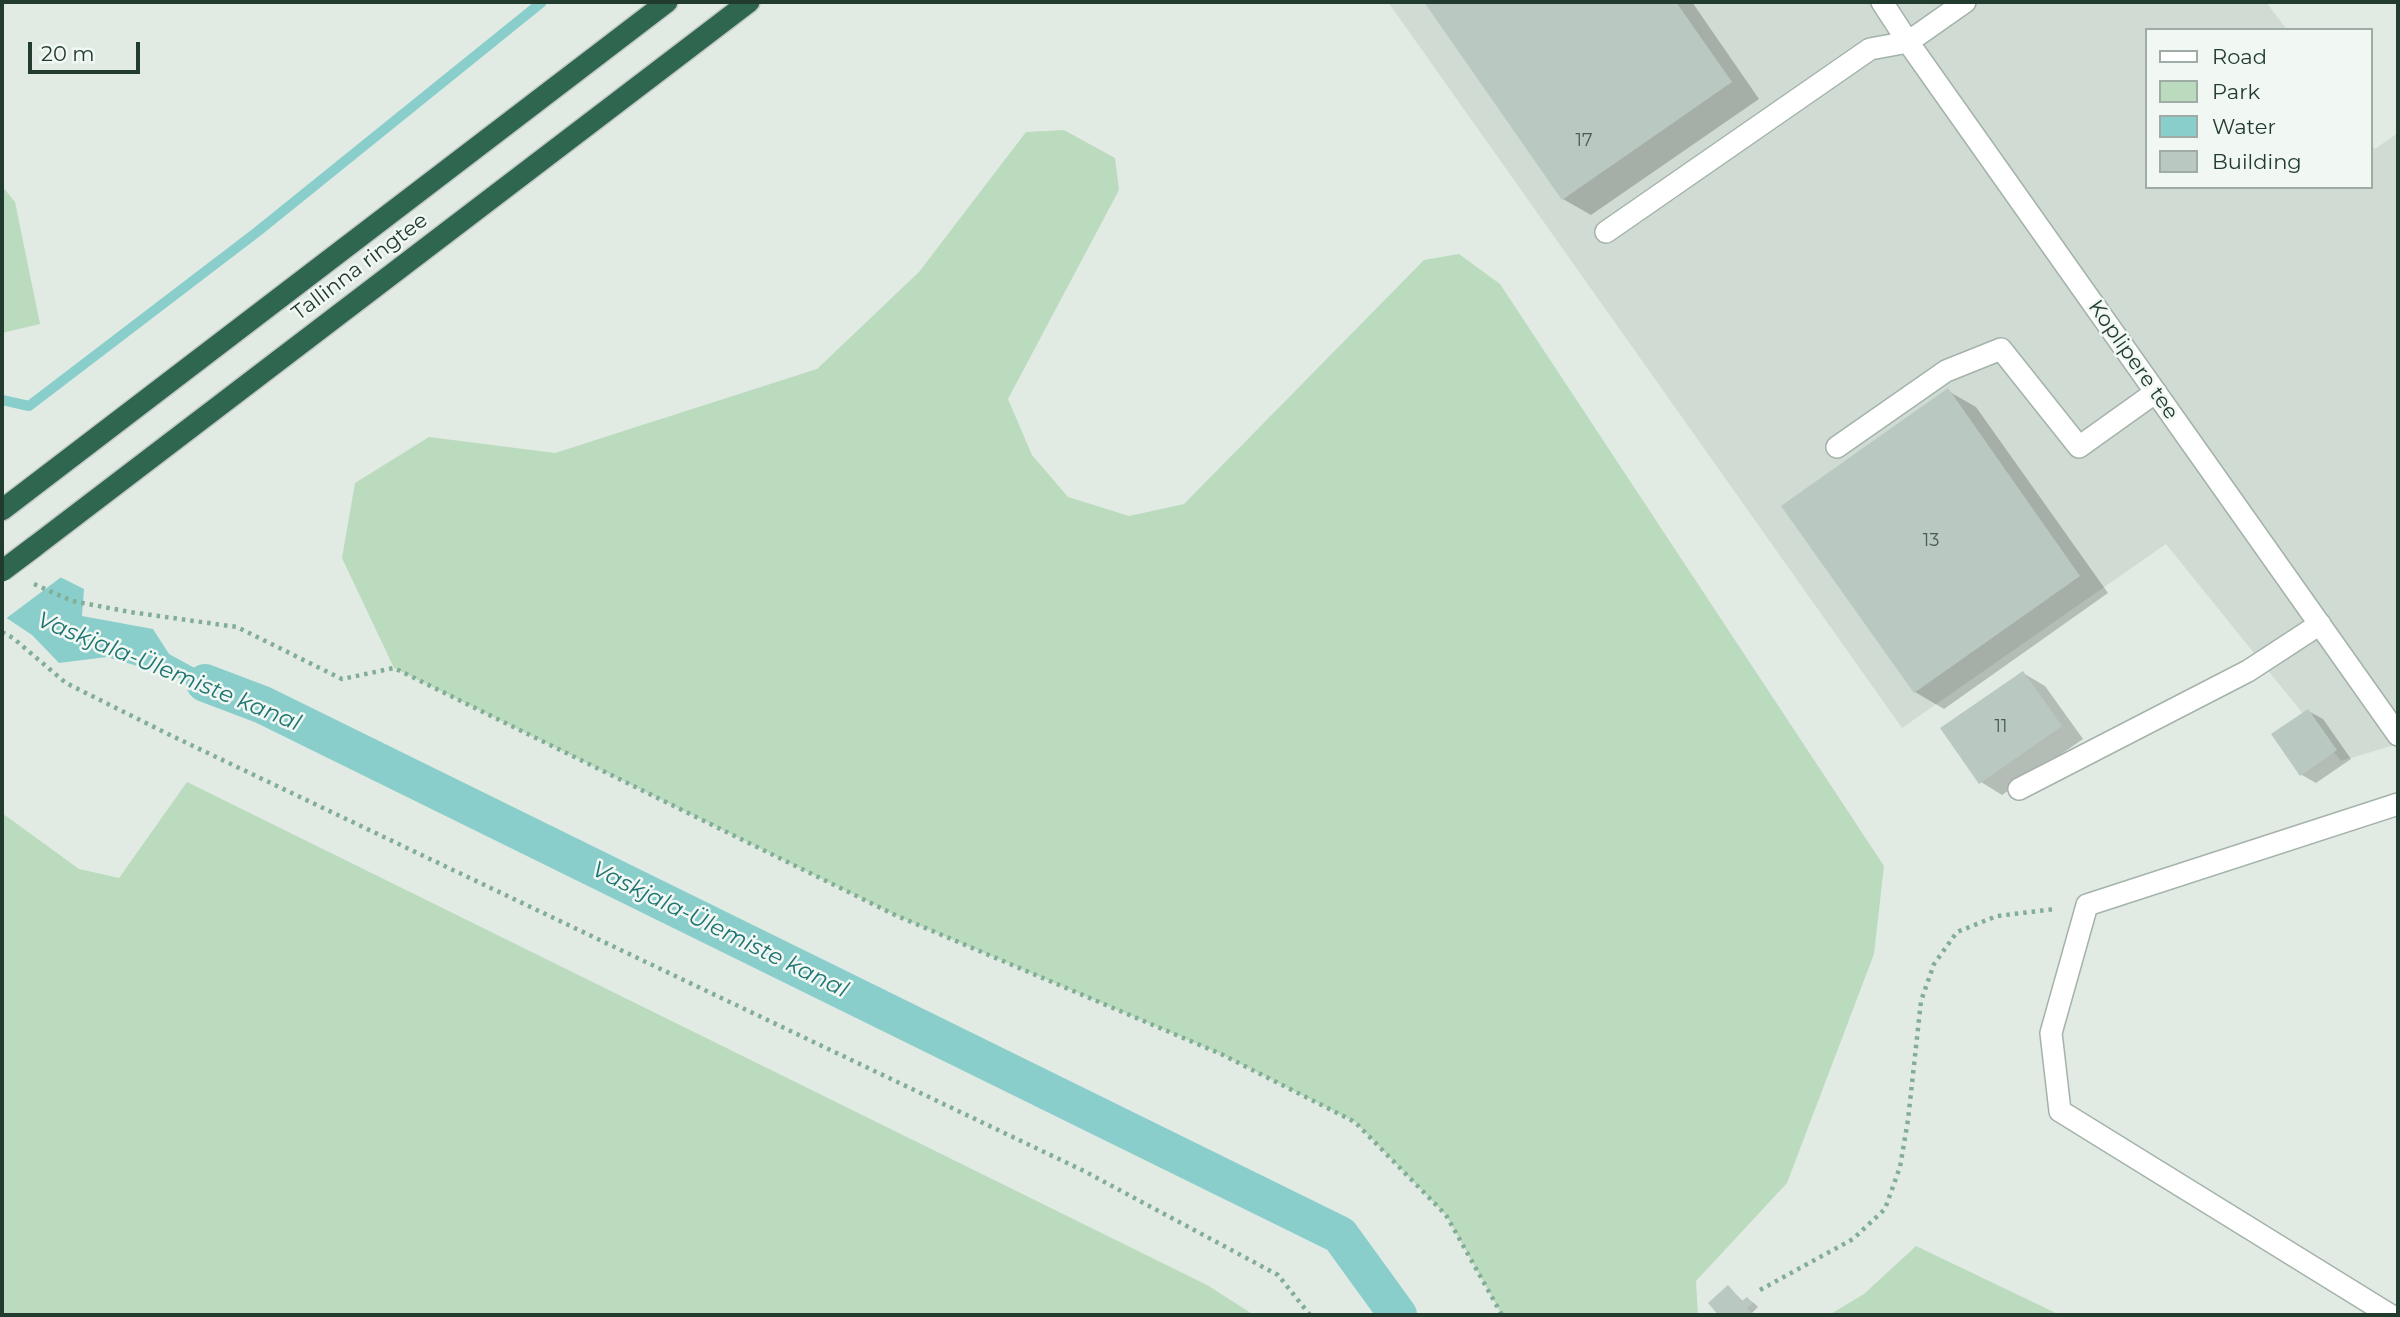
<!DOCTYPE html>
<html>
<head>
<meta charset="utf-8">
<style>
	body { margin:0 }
	#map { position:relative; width:2400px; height:1317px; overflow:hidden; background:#e1ebe4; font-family:Montserrat,sans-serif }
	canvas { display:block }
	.frame { position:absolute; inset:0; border:4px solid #223b2f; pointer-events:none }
	.legend { position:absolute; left:2145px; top:28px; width:228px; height:161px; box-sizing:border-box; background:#f1f8f3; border:2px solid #9eaca5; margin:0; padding:9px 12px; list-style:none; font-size:21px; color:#223b2f }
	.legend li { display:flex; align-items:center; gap:14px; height:35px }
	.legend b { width:35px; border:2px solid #9eaca5 }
	.scale { position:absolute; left:28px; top:42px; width:112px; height:32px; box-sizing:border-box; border:4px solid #223b2f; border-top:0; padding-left:9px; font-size:21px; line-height:24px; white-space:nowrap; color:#223b2f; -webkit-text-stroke:5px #f1f8f3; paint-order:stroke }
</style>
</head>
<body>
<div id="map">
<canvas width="2400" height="1317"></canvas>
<div class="frame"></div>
<ul class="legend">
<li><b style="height:9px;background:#fff"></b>Road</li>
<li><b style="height:19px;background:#badbbd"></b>Park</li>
<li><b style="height:19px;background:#8acecc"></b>Water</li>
<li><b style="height:19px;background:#b9c8c0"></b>Building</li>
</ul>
<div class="scale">20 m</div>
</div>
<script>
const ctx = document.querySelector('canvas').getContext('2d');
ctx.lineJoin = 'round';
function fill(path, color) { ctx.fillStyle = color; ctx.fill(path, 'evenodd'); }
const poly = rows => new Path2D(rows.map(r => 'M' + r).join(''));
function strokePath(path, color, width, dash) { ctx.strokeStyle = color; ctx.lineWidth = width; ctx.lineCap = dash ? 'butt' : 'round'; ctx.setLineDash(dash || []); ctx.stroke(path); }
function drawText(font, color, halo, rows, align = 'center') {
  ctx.font = font + ' Montserrat,sans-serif'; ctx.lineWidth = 5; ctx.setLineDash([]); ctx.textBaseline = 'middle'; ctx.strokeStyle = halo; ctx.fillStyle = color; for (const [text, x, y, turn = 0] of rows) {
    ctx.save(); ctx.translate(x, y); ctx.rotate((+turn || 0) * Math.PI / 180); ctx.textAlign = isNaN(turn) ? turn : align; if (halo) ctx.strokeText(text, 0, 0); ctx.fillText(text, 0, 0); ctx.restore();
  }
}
fill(poly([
	[1388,2,2266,2,2287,30,2146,30,2146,187,2370,187,2370,143,2375,149,2398,133,2398,744,2341,761,2166,544,1902,728]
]), '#cfdbd3');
fill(poly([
	[1064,130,1115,158,1119,190,1008,399,1032,455,1068,497,1129,516,1184,504,1424,260,1459,254,1500,284,1884,866,1874,954,1787,1183,1696,1281,1698,1315,1502,1315,1446,1215,1355,1122,1221,1054,895,915,394,668,342,558,355,483,429,437,555,453,817,369,919,272,1026,132],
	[2,186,15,202,40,324,2,333],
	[187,782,1207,1285,1254,1315,2,1315,2,813,79,869,119,878],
	[1916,1246,2060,1315,1829,1315,1864,1294]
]), '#badbbd');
fill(poly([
	[2,548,84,589,82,616,153,629,169,654,255,701,107,657,59,663,32,635,2,615]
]), '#8acecc');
fill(poly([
	[2,544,64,575,4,620,2,619]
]), '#e1ebe4');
fill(poly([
	[1426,2,1692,2,1759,99,1591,215,1563,199],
	[1948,391,1976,407,2108,593,1944,709,1915,692],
	[2023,673,2045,686,2083,739,2002,795,1981,782],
	[2308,711,2323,719,2351,759,2316,783,2302,775],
	[1728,1287,1744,1302,1747,1299,1754,1303,1758,1307,1752,1313,1754,1315,1721,1315,1710,1303]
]), '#0003');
strokePath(poly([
	[2,400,29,406,257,232,542,2]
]), '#8acecc', 10);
strokePath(poly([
	[205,683,263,705,1340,1235,1398,1315]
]), '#8acecc', 38);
fill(poly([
	[1424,2,1676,2,1732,82,1562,200],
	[1948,388,2080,576,1914,693,1781,506],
	[2023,671,2062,726,1979,784,1940,728],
	[2308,709,2337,750,2300,776,2271,734],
	[1728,1285,1742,1301,1747,1297,1753,1303,1747,1308,1753,1315,1718,1315,1708,1303]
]), '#b9c8c0');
const minor = poly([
	[1965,2,1908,42,2398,735],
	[1606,232,1870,49,1908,42,1882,2],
	[1837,447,1946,371,2001,349,2079,447,2156,392],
	[2019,789,2248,671,2320,624],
	[2390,1315,2060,1111,2051,1033,2087,905,2398,804]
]);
const highway = poly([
	[2,510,667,2],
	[34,547,749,2]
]);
strokePath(minor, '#a4b3aa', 24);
strokePath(highway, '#c1c8c5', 24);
strokePath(poly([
	[34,584,72,601,130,612,237,627,342,679,394,668,895,915,1221,1054,1355,1122,1446,1215,1502,1315],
	[2,632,13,638,66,683,168,734,1084,1171,1278,1275,1310,1315],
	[1760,1290,1853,1239,1885,1209,1900,1167,1908,1120,1921,1001,1934,964,1957,932,1997,916,2055,909]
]), '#82ad97', 4.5, [3.5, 5]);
strokePath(minor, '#fff', 21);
strokePath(highway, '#2f6650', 21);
const highwayBridge = poly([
	[2,571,34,547]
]);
strokePath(highwayBridge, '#c1c8c5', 24, []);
strokePath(highwayBridge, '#2f6650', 21);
drawText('18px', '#485e53', null, [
	["17",1584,141],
	["13",1931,541],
	["11",2001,727]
]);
drawText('21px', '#223b2f', '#f1f8f3', [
	["Tallinna ringtee",360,267,-37],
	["Koplipere tee",2133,360,55]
]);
drawText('italic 23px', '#1e7472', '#f1f8f3', [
	["Vaskjala-Ülemiste kanal",169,672,22],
	["Vaskjala-Ülemiste kanal",720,930,26]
]);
</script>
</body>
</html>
